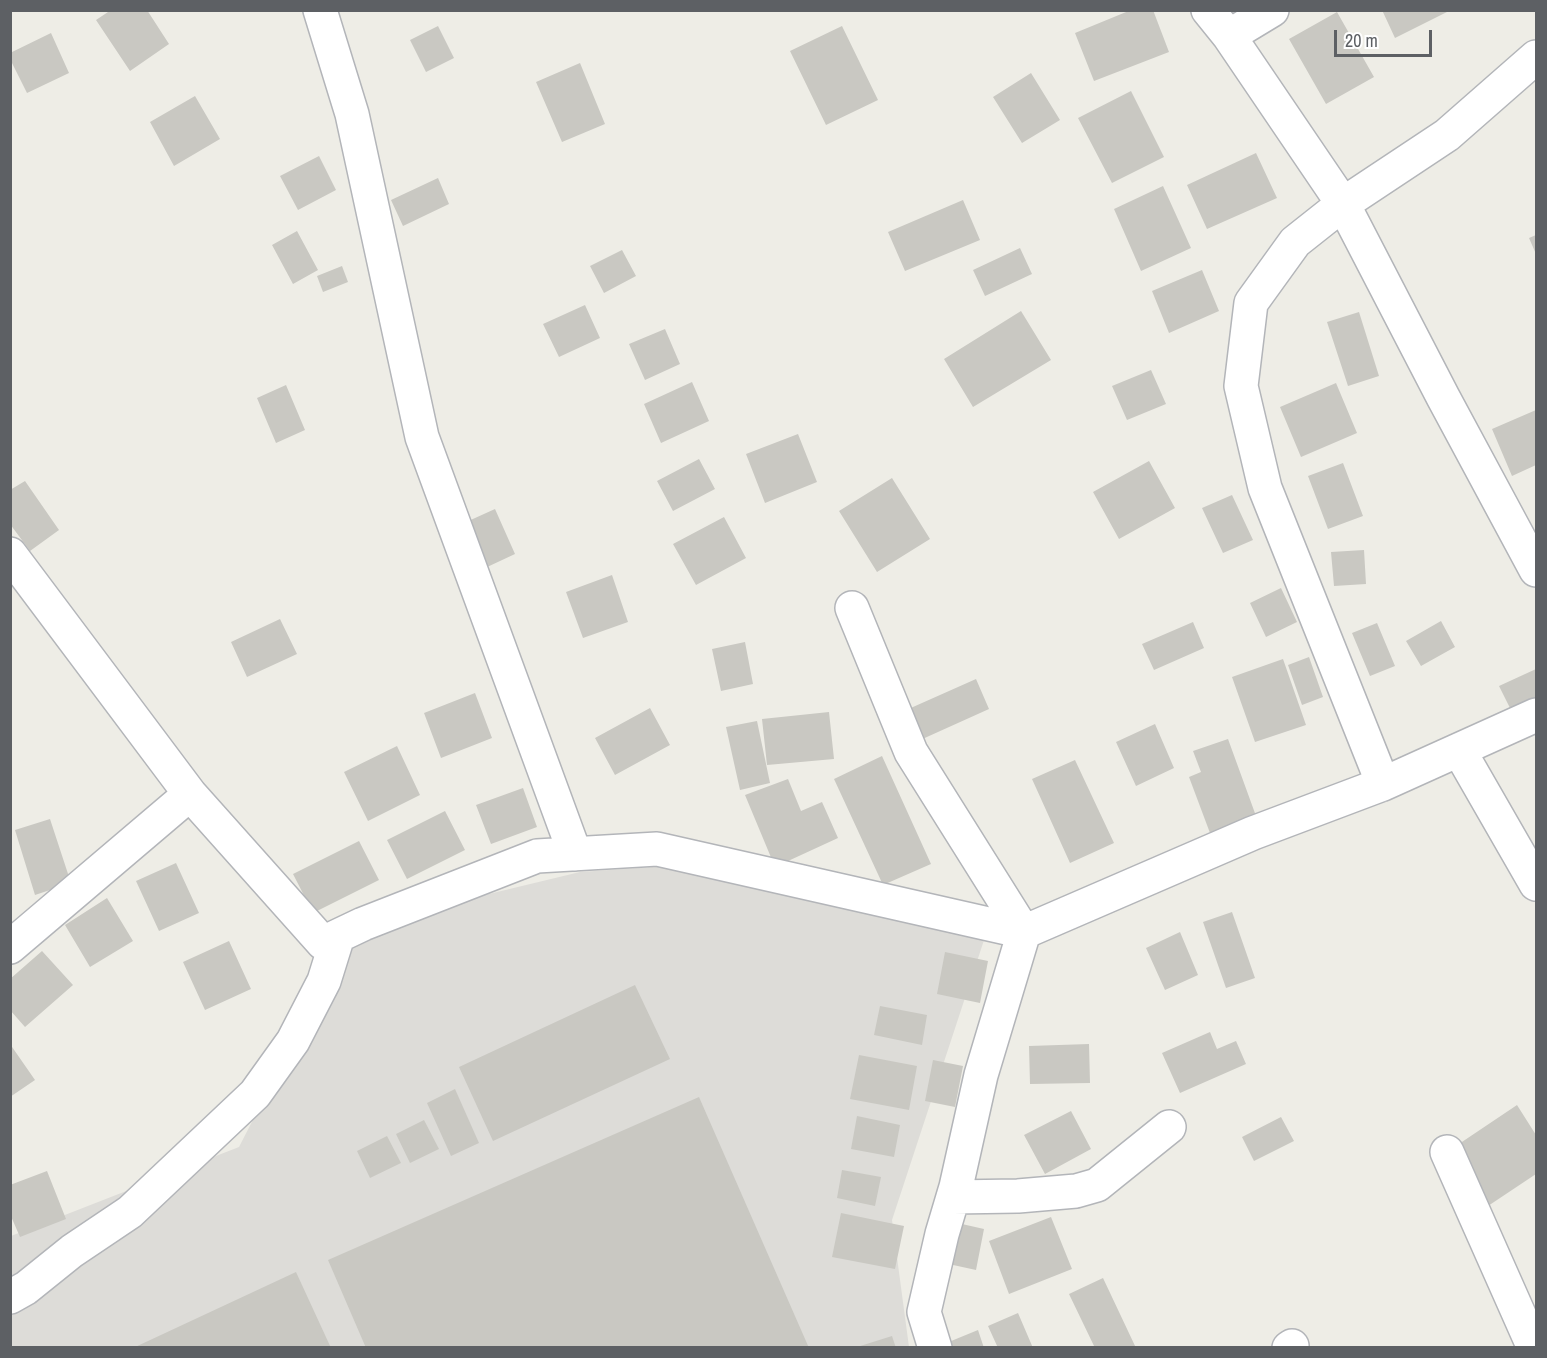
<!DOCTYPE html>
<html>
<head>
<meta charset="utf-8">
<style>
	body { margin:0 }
	#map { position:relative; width:1547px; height:1358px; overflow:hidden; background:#eeede6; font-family:"Archivo Narrow",sans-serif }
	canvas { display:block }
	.frame { position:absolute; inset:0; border:12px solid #5d6064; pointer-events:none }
	.scale { position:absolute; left:1334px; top:30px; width:98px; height:27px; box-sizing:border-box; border:3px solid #5d6064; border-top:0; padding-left:8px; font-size:18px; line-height:21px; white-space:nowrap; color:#5d6064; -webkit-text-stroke:4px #fff; paint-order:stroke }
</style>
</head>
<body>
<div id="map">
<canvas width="1547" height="1358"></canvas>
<div class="frame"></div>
<div class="scale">20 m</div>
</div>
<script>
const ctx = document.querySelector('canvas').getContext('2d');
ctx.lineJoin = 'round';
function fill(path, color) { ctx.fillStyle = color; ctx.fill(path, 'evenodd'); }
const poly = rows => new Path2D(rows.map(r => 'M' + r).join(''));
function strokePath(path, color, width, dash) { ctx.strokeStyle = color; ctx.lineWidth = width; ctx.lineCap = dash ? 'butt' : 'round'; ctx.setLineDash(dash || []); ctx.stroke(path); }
fill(poly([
	[682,865,986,934,892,1220,909,1347,11,1348,11,1236,239,1147,352,927,580,872]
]), '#dddcd8');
fill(poly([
	[111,10,147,10,169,44,130,71,96,20],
	[1131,10,1153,10,1169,52,1094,81,1075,33],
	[1382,10,1451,10,1395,38],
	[1337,12,1374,77,1326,104,1289,39],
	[438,26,454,58,426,72,410,40],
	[842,26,878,100,826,125,790,51],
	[51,33,69,73,27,93,10,59,10,53],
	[580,63,605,124,562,142,536,82],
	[1031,73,1060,120,1022,143,993,97],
	[1131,91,1164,157,1112,183,1078,118],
	[195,96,220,139,174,166,150,122],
	[1256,153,1277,198,1207,229,1187,185],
	[319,156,336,190,298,210,280,176],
	[438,178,449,204,403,226,391,200],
	[1163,186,1191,248,1141,271,1114,209],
	[963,200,980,240,905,271,888,232],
	[297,231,318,270,293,284,272,245],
	[1536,235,1536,254,1529,238],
	[1020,248,1032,274,985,296,973,270],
	[622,250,636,276,604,293,590,266],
	[342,266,348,282,323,292,317,276],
	[1202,270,1219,311,1169,333,1152,291],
	[585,305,600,338,559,357,543,324],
	[1021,311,1051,360,973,407,944,359],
	[1359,312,1379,376,1348,386,1327,322],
	[665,329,680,364,645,380,629,344],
	[1151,370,1166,404,1127,420,1112,386],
	[692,382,709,421,661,443,644,404],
	[1336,383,1357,433,1301,457,1280,407],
	[286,385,305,430,276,443,257,398],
	[1536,410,1536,465,1512,476,1492,429],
	[798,434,817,482,765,503,746,454],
	[699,459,715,489,673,511,657,481],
	[1149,461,1175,508,1119,539,1093,492],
	[1343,463,1363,516,1328,529,1308,476],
	[892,478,930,539,877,572,839,511],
	[25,481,59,530,30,551,10,524,10,490],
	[1232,495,1253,540,1223,553,1202,508],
	[495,509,515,554,485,568,464,523],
	[724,517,746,558,696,585,673,544],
	[1364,550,1366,584,1334,586,1331,552],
	[612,575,628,622,583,638,566,592],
	[1281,588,1297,622,1266,637,1250,603],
	[280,619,297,654,247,677,231,642],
	[1441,621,1455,647,1421,666,1406,641],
	[1193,622,1204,648,1154,670,1142,644],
	[1377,623,1395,666,1370,676,1352,633],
	[745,642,753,684,721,691,712,649],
	[1309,657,1323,697,1302,705,1288,665],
	[1283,659,1306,725,1255,742,1232,677],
	[1536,669,1536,698,1511,710,1499,686],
	[976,679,989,709,918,741,904,711],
	[475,693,492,738,441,758,424,713],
	[650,708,670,745,615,775,595,738],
	[829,712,834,759,767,765,762,719],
	[757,721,770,783,740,790,726,727],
	[1155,724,1174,768,1136,786,1116,742],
	[1228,739,1256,816,1210,833,1189,777,1201,772,1193,751],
	[397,746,420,795,368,821,344,772],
	[882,756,931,864,883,885,834,779],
	[1075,760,1114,843,1070,863,1032,779],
	[788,779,801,811,822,802,838,838,775,867,745,795],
	[523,788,537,827,491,844,476,805],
	[445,811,465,850,407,879,387,840],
	[50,819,71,883,35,895,15,830],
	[359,841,379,880,313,913,293,874],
	[176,863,199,913,159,931,136,881],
	[107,898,133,941,90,967,65,925],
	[1232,912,1255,978,1226,988,1203,922],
	[1180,932,1198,975,1165,990,1146,948],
	[229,941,251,989,205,1010,183,962],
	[42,951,73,985,25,1027,10,1010,10,979],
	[945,952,988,961,980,1003,937,994],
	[635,985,670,1059,493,1141,459,1067],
	[880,1006,927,1015,922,1045,874,1035],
	[1210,1032,1217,1049,1236,1041,1246,1064,1180,1093,1162,1053],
	[10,1044,35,1080,10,1097],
	[1089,1044,1090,1083,1030,1084,1029,1046],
	[859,1055,917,1066,909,1110,850,1099],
	[933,1060,963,1066,955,1107,925,1101],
	[455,1089,479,1143,451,1156,427,1103],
	[699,1097,809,1348,366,1348,328,1260],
	[1517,1105,1536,1135,1536,1174,1485,1208,1447,1152],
	[1071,1111,1091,1149,1045,1174,1024,1135],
	[857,1116,900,1125,894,1157,851,1149],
	[1281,1117,1294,1141,1254,1161,1242,1137],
	[424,1120,439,1149,410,1163,396,1134],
	[387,1136,401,1163,370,1178,357,1151],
	[842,1170,881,1177,875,1206,837,1198],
	[47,1171,66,1219,20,1237,10,1214,10,1185],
	[841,1213,904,1226,895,1269,832,1257],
	[1051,1217,1072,1269,1009,1294,989,1241],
	[953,1222,984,1229,976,1270,944,1263],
	[296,1272,331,1348,133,1348],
	[1103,1278,1136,1348,1095,1348,1069,1294],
	[1018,1313,1033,1348,998,1348,988,1326],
	[978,1330,984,1348,939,1348,939,1346],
	[892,1336,896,1348,857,1348,857,1347]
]), '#c9c8c2');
const minor = poly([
	[320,10,352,114,422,437,575,854],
	[1208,10,1229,36,1343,204,1443,397,1536,570],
	[1229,36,1272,10],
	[10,554,190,794,323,943,363,924,537,856,657,849,1024,932],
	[852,608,911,752,1024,932],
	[1459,750,1536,884],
	[1383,784,1536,715],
	[10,947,190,794],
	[1447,1152,1534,1348],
	[953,1197,1018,1196,1076,1191,1097,1185,1169,1127],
	[10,1297,26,1288,72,1251,130,1212,255,1094,293,1041,324,981,338,936],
	[935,1348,924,1312,942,1234,956,1187,981,1075,1024,932,1253,833,1383,784,1265,488,1241,386,1251,303,1295,242,1343,204,1447,135,1536,57],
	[1289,1348,1292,1346]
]);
strokePath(minor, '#b3b5b9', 36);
strokePath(minor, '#fff', 33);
</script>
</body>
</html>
